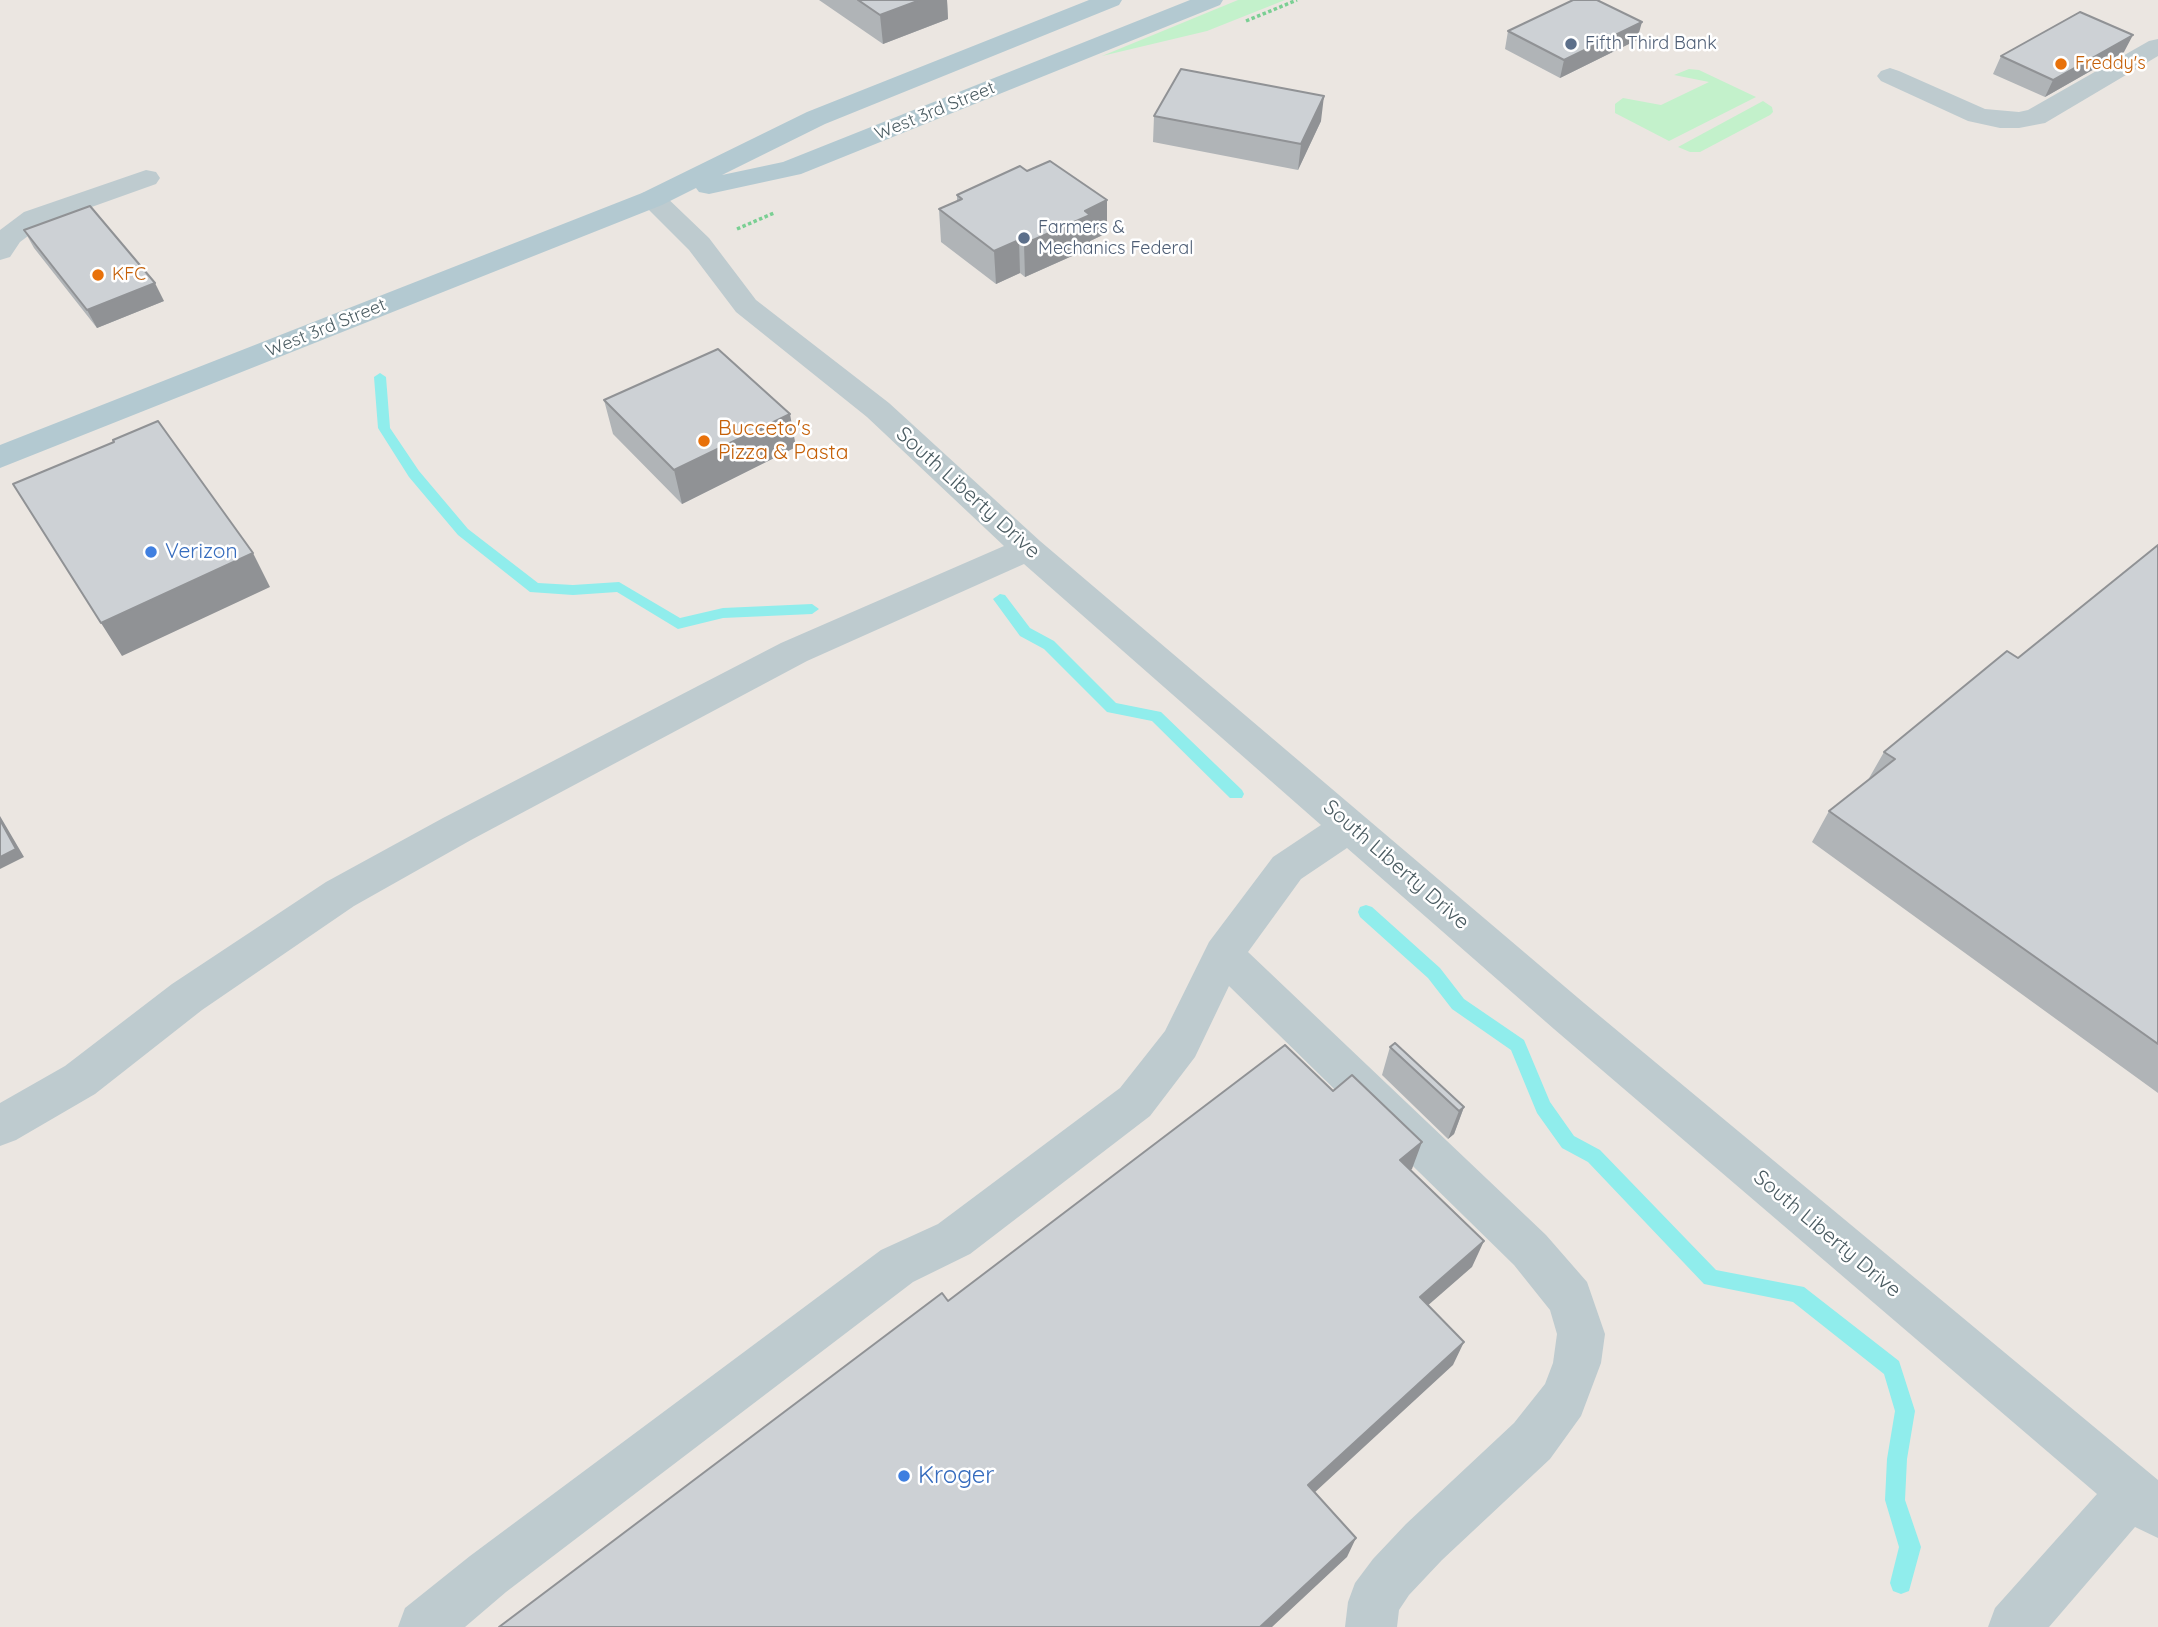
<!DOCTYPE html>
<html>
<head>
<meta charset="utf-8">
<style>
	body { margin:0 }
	canvas { display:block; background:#f5f3f3 }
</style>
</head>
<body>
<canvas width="2158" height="1627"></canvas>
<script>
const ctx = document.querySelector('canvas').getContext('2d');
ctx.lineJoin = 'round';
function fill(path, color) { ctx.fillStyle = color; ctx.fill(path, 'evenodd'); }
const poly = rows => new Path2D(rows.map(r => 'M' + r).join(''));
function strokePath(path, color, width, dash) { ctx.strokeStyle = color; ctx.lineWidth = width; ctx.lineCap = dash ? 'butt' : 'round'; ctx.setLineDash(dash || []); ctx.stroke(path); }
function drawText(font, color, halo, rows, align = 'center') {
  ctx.font = font + ' Quicksand,sans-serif'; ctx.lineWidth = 5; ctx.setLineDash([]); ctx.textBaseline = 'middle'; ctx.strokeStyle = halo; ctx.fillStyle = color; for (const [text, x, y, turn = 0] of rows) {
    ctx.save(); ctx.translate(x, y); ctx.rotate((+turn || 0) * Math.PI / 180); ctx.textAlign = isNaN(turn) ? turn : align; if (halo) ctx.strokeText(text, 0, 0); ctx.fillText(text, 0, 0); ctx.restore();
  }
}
fill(poly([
	[0,0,2158,0,2158,1627,0,1627]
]), '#ebe6e1');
fill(poly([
	[1238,0,1285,0,1207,31,1102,56],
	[1689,69,1699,70,1756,97,1669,141,1615,113,1615,104,1623,98,1661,105,1709,82,1674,75],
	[1763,101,1772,107,1773,112,1770,115,1700,152,1690,152,1678,147]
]), '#c3f1cb');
fill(poly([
	[380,373,386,377,390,428,419,471,468,529,538,583,573,585,619,582,680,618,723,608,812,604,819,609,812,614,723,618,678,629,617,592,573,595,530,592,458,535,409,477,378,428,374,377,380,373],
	[1000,594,1005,595,1030,628,1054,641,1116,703,1161,712,1242,790,1244,794,1242,798,1230,798,1152,721,1107,712,1044,649,1020,636,993,599,1000,594],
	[1366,905,1372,907,1440,968,1464,999,1524,1040,1550,1102,1574,1136,1600,1150,1716,1270,1804,1287,1899,1361,1915,1411,1907,1459,1905,1500,1921,1547,1909,1591,1901,1594,1893,1591,1890,1583,1899,1547,1885,1500,1887,1459,1895,1411,1884,1374,1793,1302,1704,1284,1588,1162,1562,1148,1537,1113,1511,1050,1452,1009,1428,978,1360,917,1358,912,1360,907,1366,905]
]), '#90edec');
strokePath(poly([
	[1246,21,1297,0],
	[737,229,774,213]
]), '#7acf93', 3.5, [3.5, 2.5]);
fill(poly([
	[2158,39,2158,56,2045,123,2019,128,2000,128,1968,121,1881,81,1877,76,1881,71,1890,68,1899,71,1985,109,2019,112,2028,110,2149,41,2158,39],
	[146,170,156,172,160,178,156,184,44,224,20,242,10,257,0,260,0,230,24,212,146,170],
	[652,191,662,193,709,238,756,300,889,403,1040,541,1584,1003,2158,1480,2158,1538,2135,1527,2049,1627,1988,1627,1995,1608,2097,1494,1554,1029,1347,848,1301,879,1248,952,1546,1235,1587,1282,1605,1334,1601,1363,1581,1416,1550,1459,1442,1560,1409,1595,1399,1610,1397,1627,1345,1627,1348,1602,1355,1583,1373,1559,1406,1524,1514,1423,1545,1384,1553,1363,1557,1334,1550,1310,1514,1265,1229,986,1195,1057,1150,1116,970,1254,913,1282,506,1592,465,1627,398,1627,405,1608,470,1556,881,1250,938,1224,1120,1088,1165,1031,1209,942,1273,857,1321,825,1024,564,807,661,471,840,354,906,202,1010,95,1094,16,1140,0,1146,0,1103,65,1066,172,984,326,882,443,818,781,643,1004,546,867,417,736,312,689,250,638,199,642,193,652,191]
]), '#becbcf');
fill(poly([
	[1089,0,1122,0,1119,5,825,124,722,175,783,162,1190,0,1223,0,1220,5,801,174,709,194,699,192,696,188,662,205,0,468,0,445,642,193,807,112,1089,0]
]), '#b3c9d1');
fill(poly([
	[819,0,947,0,948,19,883,44],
	[1508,31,1637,40,1560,78,1505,49],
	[2124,52,2045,97,1993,74,2001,56],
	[1154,116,1321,121,1298,170,1153,142],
	[957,195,1107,233,1090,241,1090,248,1025,277,1020,273,996,284,941,242,939,209,957,201],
	[24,230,164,301,97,328,34,248],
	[604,400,796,447,682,504,613,434],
	[2158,545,2158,1093,1812,842,1829,811,1868,780,1884,752,2018,658],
	[1390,1047,1464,1107,1454,1134,1448,1139,1382,1075]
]), '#b0b4b7');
fill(poly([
	[920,0,947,0,948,19,883,44,880,15],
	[1642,22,1637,40,1560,78,1564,60],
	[2133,35,2124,52,2045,97,2053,80],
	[1324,96,1321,121,1298,170,1301,144],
	[1107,200,1107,233,1090,241,1090,248,1025,277,1024,244,1085,211],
	[1019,240,1020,273,996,284,994,251],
	[155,283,164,301,97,328,87,310],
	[790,414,796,447,682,504,674,470],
	[253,553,270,587,122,656,101,623],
	[0,816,24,857,0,869],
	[1464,1107,1454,1134,1448,1139,1459,1111],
	[1422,1142,1412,1169,1392,1187,1400,1160],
	[1484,1241,1472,1267,1410,1321,1420,1297],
	[1464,1342,1453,1365,1301,1505,1308,1485],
	[1356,1538,1347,1557,1272,1627,1260,1627]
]), '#909295');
const building = poly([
	[858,0,920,0,880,15,858,0],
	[1573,0,1597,0,1642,22,1564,60,1508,31,1573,0],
	[2080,12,2133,35,2053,80,2001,56,2080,12],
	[1181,69,1324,96,1301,144,1154,116,1181,69],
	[1050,161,1107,200,1085,211,1090,215,1024,244,1019,240,994,251,939,209,962,199,957,195,1020,166,1027,171,1050,161],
	[90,206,155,283,87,310,24,230,90,206],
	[718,349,790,414,674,470,604,400,718,349],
	[158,421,253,553,101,623,13,484,114,442,113,440,158,421],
	[2158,545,2158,1044,1829,811,1895,759,1884,752,2007,651,2018,658,2158,545],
	[0,820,16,849,0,857,0,820],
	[1395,1043,1464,1107,1459,1111,1390,1047,1395,1043],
	[1285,1045,1333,1091,1352,1075,1422,1142,1400,1160,1484,1241,1420,1297,1464,1342,1308,1485,1356,1538,1260,1627,499,1627,942,1293,948,1301,1285,1045]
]);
fill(building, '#cdd1d5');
strokePath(building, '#909295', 2);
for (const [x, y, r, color] of [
	[1571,44,7,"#5c6f8a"],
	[2061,64,7,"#e8710a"],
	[1024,238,7,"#5c6f8a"],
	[98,275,7,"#e8710a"],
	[704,441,7,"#e8710a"],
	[151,552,7,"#3f7fe0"],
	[904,1476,7,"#3f7fe0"]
]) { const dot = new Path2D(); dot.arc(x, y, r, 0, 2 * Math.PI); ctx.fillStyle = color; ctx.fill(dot); strokePath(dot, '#fff', 2.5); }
drawText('18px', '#4e5e75', '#fff', [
	["Fifth Third Bank",1585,44],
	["Farmers &",1038,228],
	["Mechanics Federal",1038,249]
], 'left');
drawText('18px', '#c56008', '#fff', [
	["Freddy's",2075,64],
	["KFC",112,275]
], 'left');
drawText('18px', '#4a5b61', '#fff', [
	["West 3rd Street",935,111,-22],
	["West 3rd Street",326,328,-22]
]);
drawText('21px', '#c56008', '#fff', [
	["Bucceto's",718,429],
	["Pizza & Pasta",718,453]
], 'left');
drawText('21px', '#4a5b61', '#fff', [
	["South Liberty Drive",968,493,42],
	["South Liberty Drive",1396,865,41],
	["South Liberty Drive",1827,1234,40]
]);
drawText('21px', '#366cbe', '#fff', [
	["Verizon",165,552]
], 'left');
drawText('24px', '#366cbe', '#fff', [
	["Kroger",918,1476]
], 'left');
</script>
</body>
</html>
